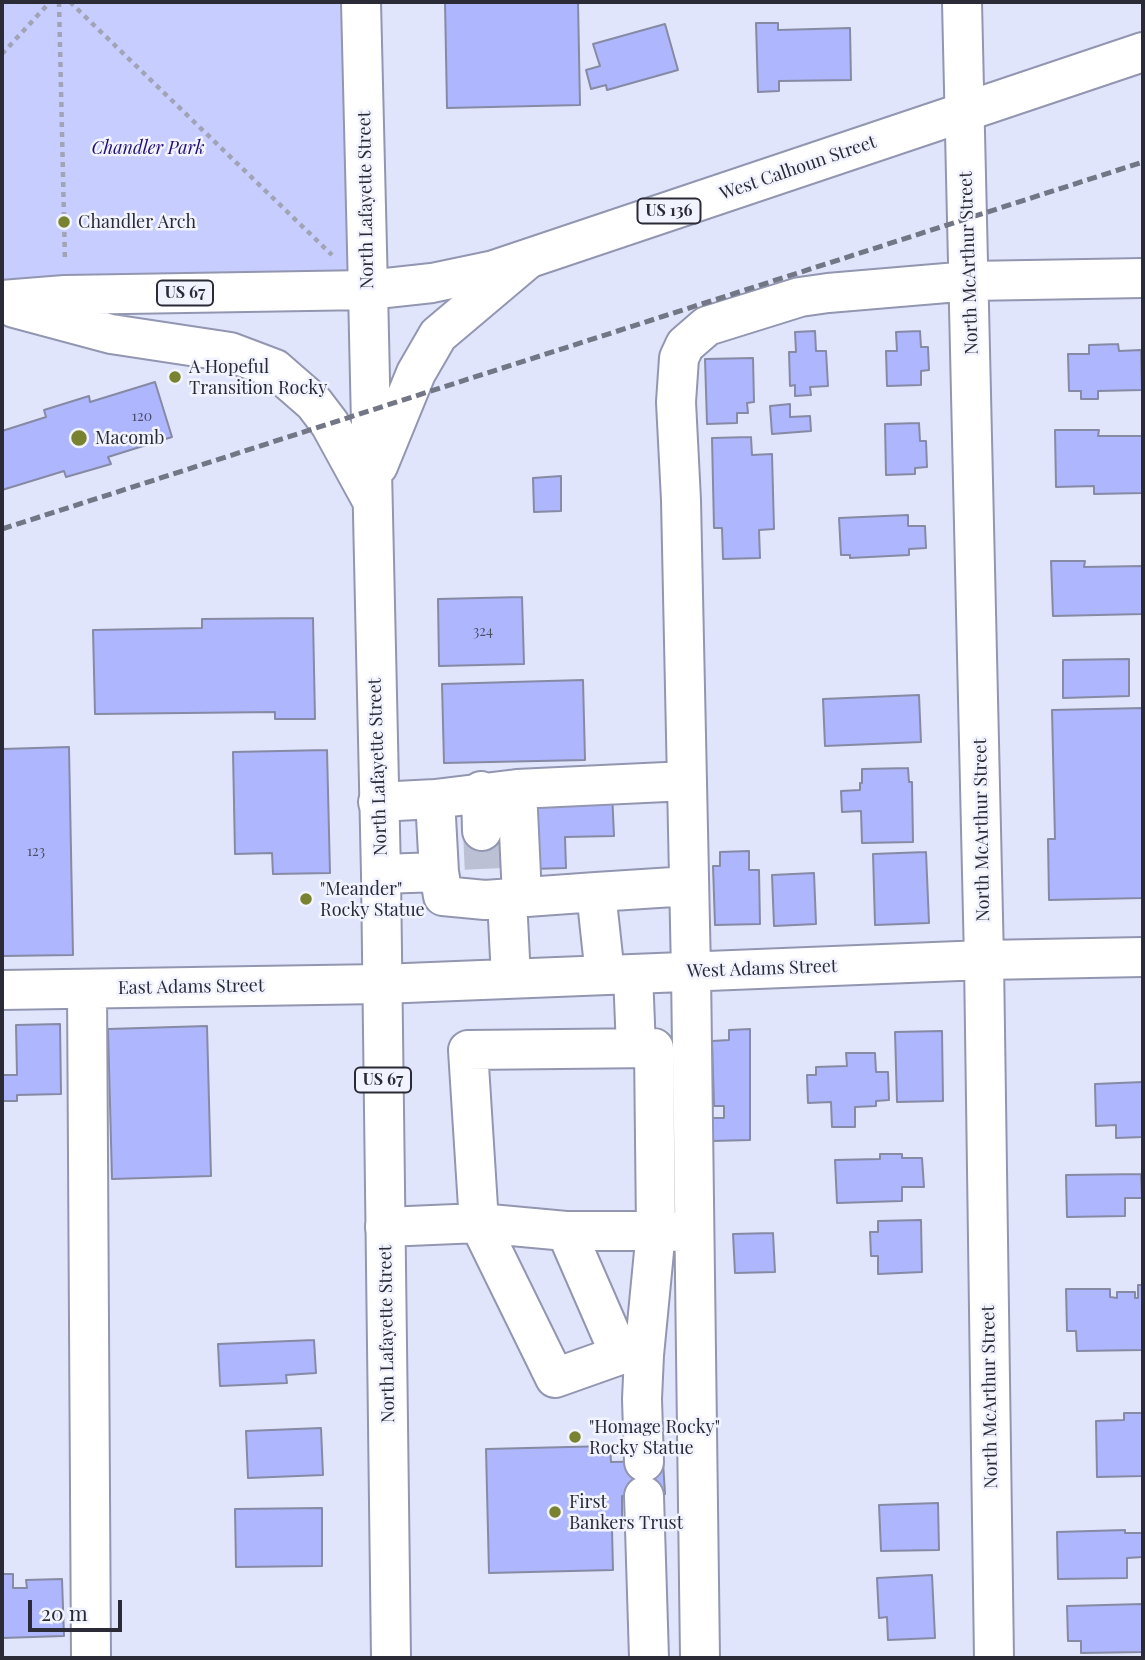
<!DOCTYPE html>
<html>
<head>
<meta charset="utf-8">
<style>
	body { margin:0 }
	#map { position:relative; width:1145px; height:1660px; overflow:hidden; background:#e1e5fc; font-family:"Playfair Display",serif }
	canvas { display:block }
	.frame { position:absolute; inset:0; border:4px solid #2a2b36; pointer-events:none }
	.scale { position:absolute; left:28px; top:1600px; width:94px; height:32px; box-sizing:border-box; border:4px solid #2a2b36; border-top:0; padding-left:9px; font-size:21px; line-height:24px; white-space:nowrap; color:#2a2b36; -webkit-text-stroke:5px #f1f3fe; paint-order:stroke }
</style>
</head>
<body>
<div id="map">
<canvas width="1145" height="1660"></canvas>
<div class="frame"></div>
<div class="scale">20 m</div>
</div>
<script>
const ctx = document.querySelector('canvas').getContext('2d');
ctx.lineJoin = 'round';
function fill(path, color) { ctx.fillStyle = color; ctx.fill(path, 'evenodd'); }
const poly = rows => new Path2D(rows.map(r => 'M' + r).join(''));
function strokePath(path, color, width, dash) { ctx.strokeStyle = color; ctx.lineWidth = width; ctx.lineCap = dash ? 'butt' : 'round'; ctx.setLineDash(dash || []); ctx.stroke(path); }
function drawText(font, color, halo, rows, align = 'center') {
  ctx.font = font + ' "Playfair Display",serif'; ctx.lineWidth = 5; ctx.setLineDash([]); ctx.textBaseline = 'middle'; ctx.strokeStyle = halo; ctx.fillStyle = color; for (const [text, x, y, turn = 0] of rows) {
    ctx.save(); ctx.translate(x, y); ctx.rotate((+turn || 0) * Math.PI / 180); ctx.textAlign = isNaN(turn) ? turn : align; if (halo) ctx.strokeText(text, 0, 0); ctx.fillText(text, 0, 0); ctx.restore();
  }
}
fill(poly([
	[2,2,361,2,368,290,2,300]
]), '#c7cdfe');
const building = poly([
	[445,2,578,2,580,105,447,108,445,2],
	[756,23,778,23,778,30,850,28,851,80,779,81,779,91,758,92,756,23],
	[665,24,678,70,607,90,606,85,591,89,586,70,600,66,593,44,665,24],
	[815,331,816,351,826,351,828,386,810,387,811,395,795,396,795,385,790,386,789,352,796,352,795,332,815,331],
	[920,331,921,347,928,347,929,370,921,371,921,385,887,386,886,351,897,351,896,332,920,331],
	[1118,344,1119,351,1141,350,1142,390,1098,391,1098,399,1081,399,1081,391,1069,391,1068,354,1089,354,1089,345,1118,344],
	[753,358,754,402,747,403,748,413,737,413,737,423,707,424,705,359,753,358],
	[155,382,172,437,108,457,111,464,66,477,64,471,2,490,2,431,46,417,44,410,89,396,90,402,155,382],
	[790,404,790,417,810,416,811,431,772,434,770,406,790,404],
	[919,423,920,441,926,441,927,467,915,468,915,474,886,475,885,424,919,423],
	[1055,430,1099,430,1098,436,1143,436,1143,493,1094,494,1094,486,1056,487,1055,430],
	[751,437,752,455,772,454,774,529,759,530,760,558,723,559,722,528,714,528,712,438,751,437],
	[561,476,561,511,534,512,533,478,561,476],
	[908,515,908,526,925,526,926,548,909,549,909,555,850,558,850,555,841,555,839,518,908,515],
	[1051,561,1085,561,1084,567,1143,566,1143,614,1053,616,1051,561],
	[522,597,524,664,439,666,438,599,522,597],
	[313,618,315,719,275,719,275,712,95,714,93,630,202,628,202,619,313,618],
	[1129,659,1129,696,1063,698,1063,660,1129,659],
	[583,680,585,760,444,763,442,684,583,680],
	[919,695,921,742,825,746,823,699,919,695],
	[1143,708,1143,898,1049,900,1048,839,1055,839,1052,710,1143,708],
	[69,747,73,955,2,956,2,749,69,747],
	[327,750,330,873,273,874,272,853,235,854,233,752,327,750],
	[908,768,909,782,912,782,913,842,862,843,861,811,842,812,841,791,860,790,860,783,862,783,862,769,908,768],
	[612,792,614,836,565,837,566,868,531,869,529,794,612,792],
	[749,851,749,870,759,870,760,924,715,925,713,866,720,866,720,852,749,851],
	[926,852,929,923,875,925,873,854,926,852],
	[814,873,816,924,774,926,772,875,814,873],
	[60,1024,61,1094,17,1095,17,1101,2,1101,2,1075,17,1075,16,1025,60,1024],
	[207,1026,211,1176,112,1179,108,1029,207,1026],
	[750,1029,750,1140,712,1141,712,1118,724,1118,724,1106,714,1106,712,1041,729,1040,729,1030,750,1029],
	[942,1031,943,1101,897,1102,895,1032,942,1031],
	[846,1053,875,1053,876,1072,888,1072,889,1100,876,1101,876,1106,855,1107,855,1127,832,1127,831,1102,808,1103,807,1075,816,1075,816,1067,847,1066,846,1053],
	[1143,1082,1143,1137,1116,1138,1116,1125,1096,1126,1095,1084,1143,1082],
	[880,1154,902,1154,902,1158,922,1158,924,1187,902,1187,902,1201,837,1203,835,1160,880,1159,880,1154],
	[1141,1174,1142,1198,1125,1198,1125,1216,1067,1217,1066,1175,1141,1174],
	[921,1220,922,1272,878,1274,878,1256,871,1256,870,1232,878,1232,878,1221,921,1220],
	[773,1233,775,1272,735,1273,733,1234,773,1233],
	[1138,1285,1143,1285,1143,1350,1077,1351,1076,1331,1067,1331,1066,1289,1110,1289,1110,1297,1117,1298,1117,1292,1135,1292,1135,1298,1138,1298,1138,1285],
	[314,1340,316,1373,286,1375,287,1383,220,1386,218,1344,314,1340],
	[1124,1413,1143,1413,1143,1476,1097,1477,1096,1421,1124,1420,1124,1413],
	[321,1428,323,1475,248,1478,246,1431,321,1428],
	[610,1446,611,1462,663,1461,665,1494,622,1496,622,1529,612,1529,613,1570,489,1573,486,1449,610,1446],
	[938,1503,939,1550,881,1551,879,1505,938,1503],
	[322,1508,322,1566,236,1567,235,1509,322,1508],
	[1125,1530,1125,1533,1143,1533,1143,1557,1127,1558,1127,1578,1058,1579,1057,1532,1125,1530],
	[2,1574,13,1574,13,1588,27,1588,26,1580,62,1579,64,1636,2,1638,2,1574],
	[932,1575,935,1638,888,1640,887,1617,879,1618,877,1578,932,1575],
	[1143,1604,1143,1652,1081,1653,1081,1641,1068,1641,1067,1606,1143,1604]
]);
fill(building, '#aeb6fd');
strokePath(building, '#868aa4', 2);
strokePath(poly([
	[482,831,484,875]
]), '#bcc0d4', 38, [38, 19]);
const minor = poly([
	[361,2,368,290],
	[962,2,984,960,994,1658],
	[517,789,522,897],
	[481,791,482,831],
	[435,799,439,872,443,896,485,900,596,892,605,975],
	[378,802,435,799,517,789,687,781],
	[381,874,439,872],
	[596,892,689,886],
	[507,899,511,978],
	[633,974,636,1048],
	[87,989,91,1658],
	[2,990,381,984,984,960,1143,957],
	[479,1223,555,1378,620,1355,644,1355],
	[385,1227,479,1223,468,1050,654,1048,656,1231,566,1231,479,1223],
	[566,1231,620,1355],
	[644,1462,642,1399,644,1355,656,1231,682,1232],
	[644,1496,649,1658],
	[700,1658,691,971,681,500,676,402,679,358,685,345,707,326,800,297,828,293,970,281,1143,278]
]);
const major = poly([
	[368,290,432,283,494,270,1143,52]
]);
const highway = poly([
	[2,300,65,295,368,290,381,874,391,1658],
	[14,308,111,334,230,352,275,369,314,403,330,424,370,497],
	[378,466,416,373,438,335,528,259]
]);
strokePath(minor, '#9296b0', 42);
strokePath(major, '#9296b0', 42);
strokePath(highway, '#9296b0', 42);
strokePath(poly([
	[59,2,65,262],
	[70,2,332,255],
	[2,54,50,2]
]), '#a1a4b6', 4.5, [5, 5]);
strokePath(minor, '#fff', 38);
strokePath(major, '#fff', 38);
strokePath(highway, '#fff', 38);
strokePath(poly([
	[2,529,1143,162]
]), '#737685', 5, [10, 5]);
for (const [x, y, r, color] of [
	[64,222,7,"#79832f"],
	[175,377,7,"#79832f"],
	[79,438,9,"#79832f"],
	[306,899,7,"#79832f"],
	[575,1437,7,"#79832f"],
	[555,1512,7,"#79832f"]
]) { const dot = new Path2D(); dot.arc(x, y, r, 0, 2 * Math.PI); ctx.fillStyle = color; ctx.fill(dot); strokePath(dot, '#f1f3fe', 2.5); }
drawText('14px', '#4b4e68', null, [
	["120",142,417],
	["324",483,632],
	["123",36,852]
]);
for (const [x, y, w] of [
	[669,211,63],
	[185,293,56],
	[383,1080,56]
]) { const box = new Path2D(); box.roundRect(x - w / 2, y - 12.5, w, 25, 5); ctx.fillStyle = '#f1f3fe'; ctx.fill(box); strokePath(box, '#2a2b36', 2); }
drawText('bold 16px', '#2a2b36', null, [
	["US 136",669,211],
	["US 67",185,293],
	["US 67",383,1080]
]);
drawText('italic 18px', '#230e74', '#f1f3fe', [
	["Chandler Park",148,148]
]);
drawText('18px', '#2a2b36', '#f1f3fe', [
	["West Calhoun Street",798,168,-19],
	["North Lafayette Street",366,200,-91],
	["North McArthur Street",969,263,-92],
	["North Lafayette Street",378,767,-92],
	["North McArthur Street",982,830,-91],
	["West Adams Street",762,969,-2],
	["East Adams Street",191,987,-1],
	["North Lafayette Street",387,1334,-91],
	["North McArthur Street",990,1397,-91]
]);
drawText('18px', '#2a2b36', '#f1f3fe', [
	["Chandler Arch",78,222],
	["A Hopeful",189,367],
	["Transition Rocky",189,388],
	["Macomb",95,438],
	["\"Meander\"",320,889],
	["Rocky Statue",320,910],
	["\"Homage Rocky\"",589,1427],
	["Rocky Statue",589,1448],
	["First",569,1502],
	["Bankers Trust",569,1523]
], 'left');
</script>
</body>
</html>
